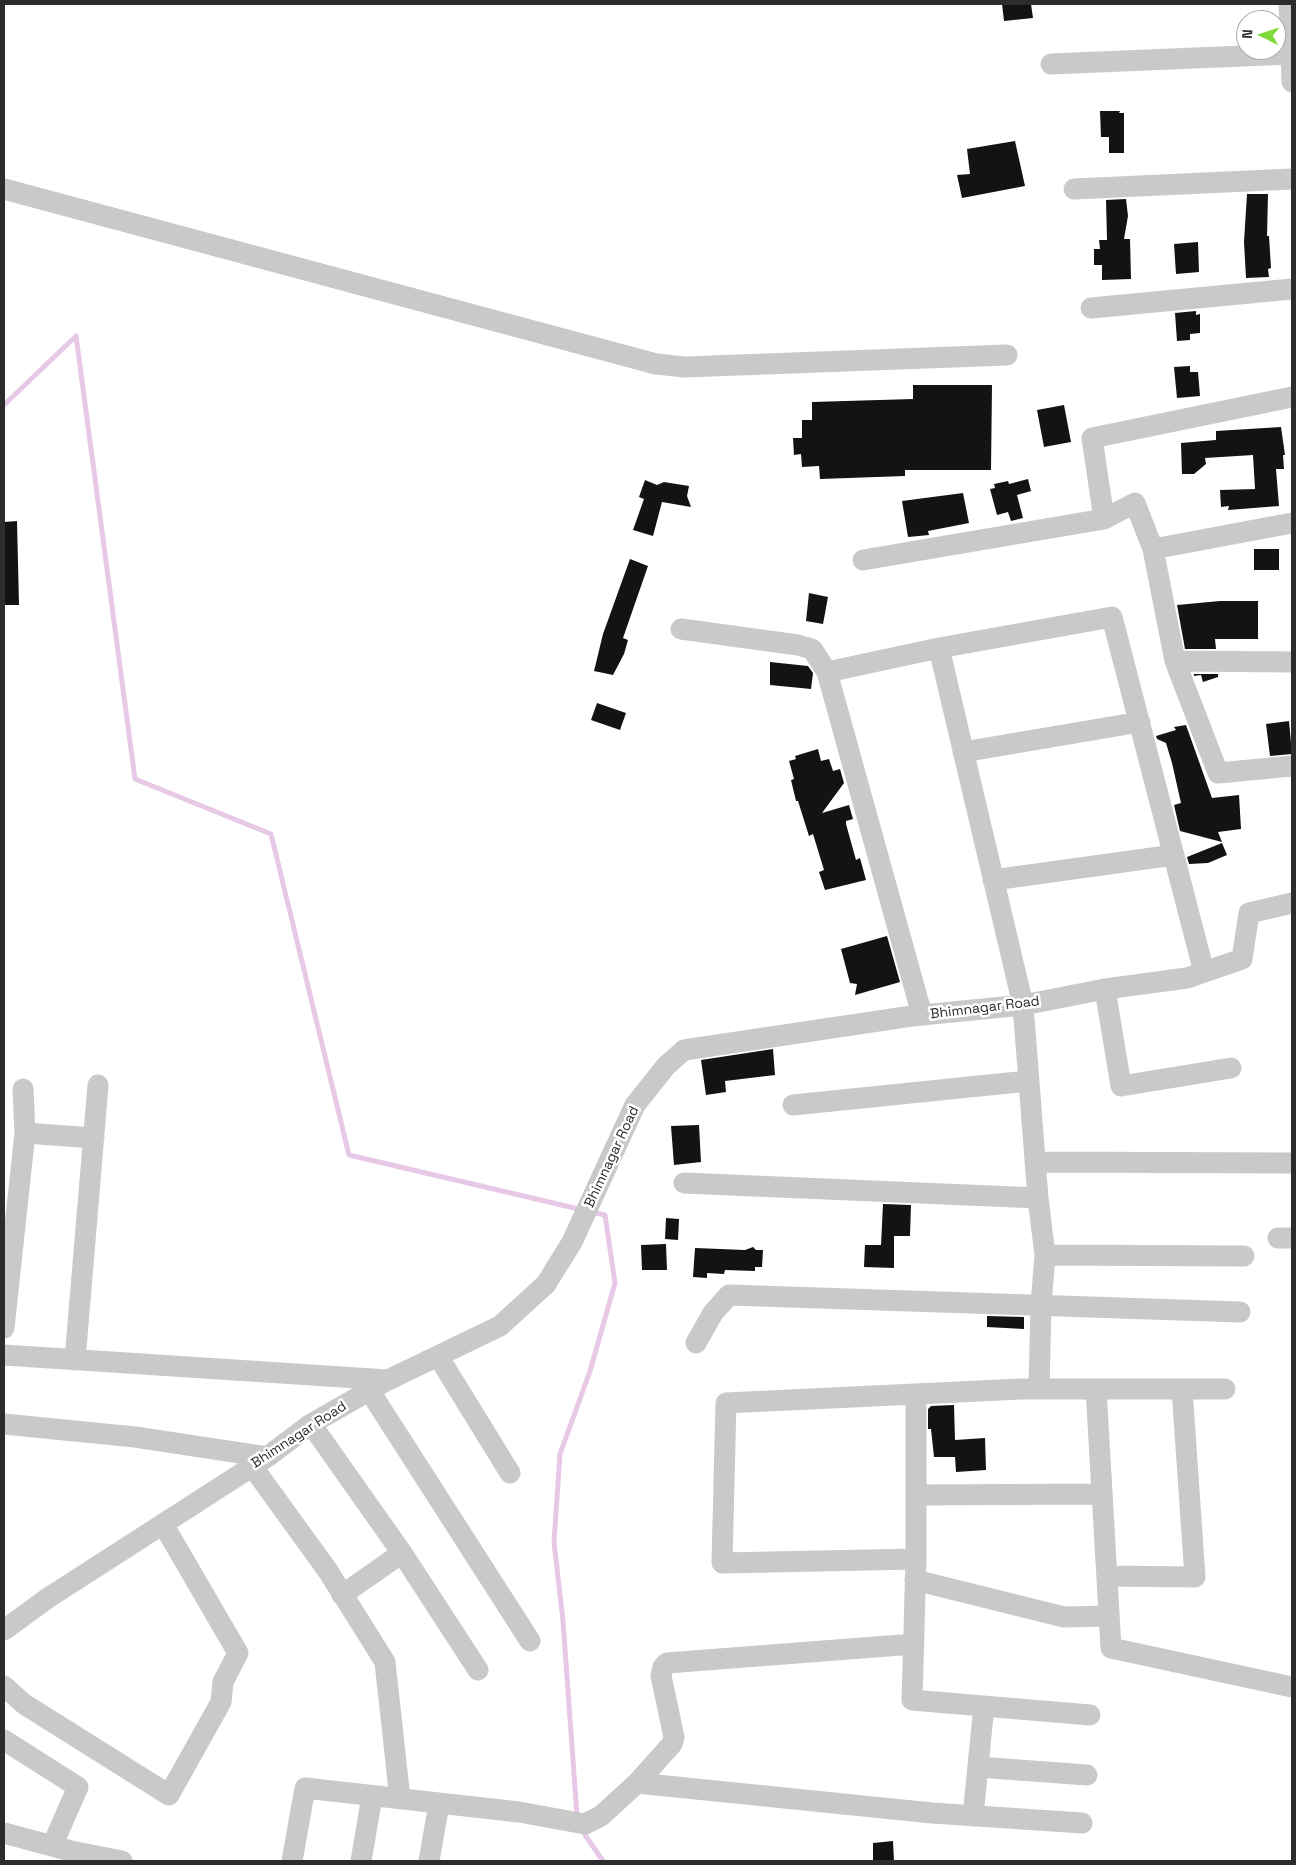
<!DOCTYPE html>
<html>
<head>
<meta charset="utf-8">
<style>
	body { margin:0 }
	#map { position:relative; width:1296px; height:1865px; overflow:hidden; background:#fff; font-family:"Space Grotesk",sans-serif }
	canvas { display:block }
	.frame { position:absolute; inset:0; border:5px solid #2c2c2c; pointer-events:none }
	.north { position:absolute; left:1236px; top:10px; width:50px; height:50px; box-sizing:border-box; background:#fff; border:1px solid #ababab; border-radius:50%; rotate:274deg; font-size:14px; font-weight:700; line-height:20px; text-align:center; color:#2c2c2c }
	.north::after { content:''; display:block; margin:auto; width:18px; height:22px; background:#7ed939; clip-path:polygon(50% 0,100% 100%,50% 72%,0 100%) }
</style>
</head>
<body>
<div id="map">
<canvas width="1296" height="1865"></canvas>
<div class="frame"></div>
<div class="north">N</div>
</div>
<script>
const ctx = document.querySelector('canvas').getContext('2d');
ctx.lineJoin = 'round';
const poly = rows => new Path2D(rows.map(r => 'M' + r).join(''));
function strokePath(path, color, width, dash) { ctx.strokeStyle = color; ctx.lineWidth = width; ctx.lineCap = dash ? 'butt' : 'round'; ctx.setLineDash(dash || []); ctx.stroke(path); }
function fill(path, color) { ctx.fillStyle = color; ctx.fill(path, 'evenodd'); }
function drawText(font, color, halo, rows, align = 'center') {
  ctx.font = font + ' "Space Grotesk",sans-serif'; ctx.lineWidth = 5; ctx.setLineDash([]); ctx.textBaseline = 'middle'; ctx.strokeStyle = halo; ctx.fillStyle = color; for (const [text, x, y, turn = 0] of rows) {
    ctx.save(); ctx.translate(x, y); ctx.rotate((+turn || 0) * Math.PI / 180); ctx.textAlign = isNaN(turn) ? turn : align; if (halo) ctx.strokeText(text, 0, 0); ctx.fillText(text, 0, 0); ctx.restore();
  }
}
strokePath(poly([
	[4,405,76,336,135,779,271,834,349,1155,583,1210],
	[577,1816,563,1621,554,1542,560,1454,590,1371,615,1283,605,1215,591,1212],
	[581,1829,603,1861]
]), '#e8c8e7', 5);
fill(poly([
	[1002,4,1031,4,1033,18,1004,21],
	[1100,111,1120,111,1119,113,1124,113,1124,153,1109,153,1109,137,1101,137],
	[1015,141,1025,186,962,198,957,175,970,174,967,149],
	[1247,194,1268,194,1267,236,1269,236,1271,268,1268,269,1269,277,1246,278,1244,242],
	[1126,199,1128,216,1124,239,1130,239,1131,279,1102,280,1102,265,1094,265,1094,249,1100,249,1099,240,1107,240,1106,200],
	[1198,242,1199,272,1176,274,1174,244],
	[1196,311,1196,315,1200,314,1200,333,1190,334,1190,340,1177,341,1175,313],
	[1190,366,1190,372,1198,372,1200,396,1177,398,1174,367],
	[913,385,992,385,991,470,905,470,905,476,820,479,819,466,802,467,801,454,794,455,793,438,802,438,802,420,812,420,812,402,913,399],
	[1064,405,1071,442,1044,447,1037,410],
	[1281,427,1285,455,1283,455,1284,469,1276,469,1279,506,1228,510,1229,506,1221,507,1220,490,1255,489,1253,455,1205,458,1206,464,1194,474,1182,474,1181,443,1216,440,1216,431],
	[1028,479,1031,491,1017,495,1023,518,1011,521,1008,512,997,515,990,489,995,488,994,484,1008,481,1009,484],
	[645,480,657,485,664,482,689,486,687,496,691,507,662,502,653,536,633,530,644,499,639,497],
	[963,493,969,523,928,531,929,535,908,537,902,501],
	[17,521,19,605,4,605,4,522],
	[1254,549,1279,549,1279,570,1254,570],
	[630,559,648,566,623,638,628,640,624,654,613,675,594,671,603,634],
	[809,593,828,597,823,624,806,621],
	[1220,601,1258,601,1258,639,1215,639,1216,649,1185,649,1177,605],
	[770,662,808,666,813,673,811,689,770,685],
	[1194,674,1218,674,1218,677,1203,682,1201,675,1194,676],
	[597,703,626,713,620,730,591,720],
	[1289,721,1292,754,1270,756,1266,724],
	[1186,725,1212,798,1239,795,1241,829,1218,832,1222,842,1180,831,1174,805,1181,803,1172,763,1166,743,1157,739,1156,736,1176,730,1174,727],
	[818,749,821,761,829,759,833,771,840,769,844,783,822,813,849,805,853,819,846,821,846,824,856,860,860,858,866,880,825,890,819,872,824,870,813,834,809,836,798,801,796,801,791,780,794,779,789,761,796,759,795,756],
	[1222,843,1227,855,1208,863,1189,864,1187,857],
	[887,936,900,982,855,995,857,984,850,983,841,949],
	[773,1049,775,1075,725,1081,726,1092,706,1095,701,1060],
	[699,1125,701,1162,674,1165,671,1126],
	[883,1204,911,1205,910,1236,894,1236,894,1268,864,1267,865,1245,881,1245],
	[666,1218,679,1219,678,1240,665,1239],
	[666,1244,667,1270,642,1270,641,1245],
	[753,1247,756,1250,763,1250,762,1267,755,1267,755,1271,725,1270,724,1274,707,1273,707,1278,693,1277,695,1248,745,1250],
	[987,1316,1024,1317,1024,1329,987,1327],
	[954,1405,955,1440,985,1438,986,1470,956,1472,955,1457,934,1457,931,1429,928,1429,928,1409,931,1406],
	[893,1841,894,1861,873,1861,873,1843]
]), '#131313');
strokePath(poly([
	[1289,4,1292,82],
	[1051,64,1291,54],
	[4,189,656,364,685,367,1007,355],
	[1074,189,1292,179],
	[1091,308,1292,289],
	[1104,519,1135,503,1153,549,1175,661,1218,773,1292,766],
	[1153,549,1292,523],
	[863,560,1104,519,1092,438,1292,397],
	[681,629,798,645,812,649,827,672,922,1015],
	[939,648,1023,1005,1038,1198,1045,1255,1041,1305,1039,1389],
	[1175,661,1292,662],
	[827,672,939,648,1112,617,1204,972],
	[963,752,1140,722],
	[993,880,1174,855],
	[1105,989,1121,1086,1231,1068],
	[793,1105,1028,1081],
	[25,1133,94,1138],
	[1035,1162,1292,1163],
	[684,1183,1038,1198],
	[1278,1238,1292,1238],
	[1045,1255,1244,1256],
	[4,1328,25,1133,23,1089],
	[696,1343,713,1313,729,1295,1240,1312],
	[4,1355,388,1380],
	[438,1356,510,1473],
	[75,1360,98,1085],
	[1096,1389,1111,1648,1292,1687],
	[369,1390,530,1641],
	[916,1394,916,1559,912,1700,1090,1715],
	[4,1424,135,1437,267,1457],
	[311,1424,402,1553,478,1670],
	[252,1466,328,1571,385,1662,400,1799],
	[916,1495,1102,1494],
	[916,1559,722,1563,726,1403,1021,1389,1225,1389],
	[1107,1576,1195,1577,1182,1389],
	[915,1580,1064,1617,1109,1616],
	[342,1595,402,1553],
	[4,1630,48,1598,267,1457,311,1424,388,1380,500,1326,546,1284,572,1242,635,1105,666,1066,684,1050,912,1016,1023,1005,1105,989,1187,978,1242,959,1249,913,1292,903],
	[4,1686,24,1704,169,1795,221,1702,223,1682,238,1653,163,1524],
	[4,1740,78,1787,52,1846],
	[978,1767,1087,1775],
	[637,1783,932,1813,1082,1823],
	[973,1816,984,1706],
	[4,1833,71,1851,122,1861],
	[292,1861,305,1788,519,1812,585,1824,601,1816,637,1783,672,1744,674,1737,661,1676,663,1667,667,1663,914,1644],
	[361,1861,372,1796],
	[429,1861,439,1804]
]), '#c9c9c9', 21);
drawText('14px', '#2c2c2c', '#fff', [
	["Bhimnagar Road",985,1008,-7],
	["Bhimnagar Road",612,1157,-65],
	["Bhimnagar Road",299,1435,-33]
]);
</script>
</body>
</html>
